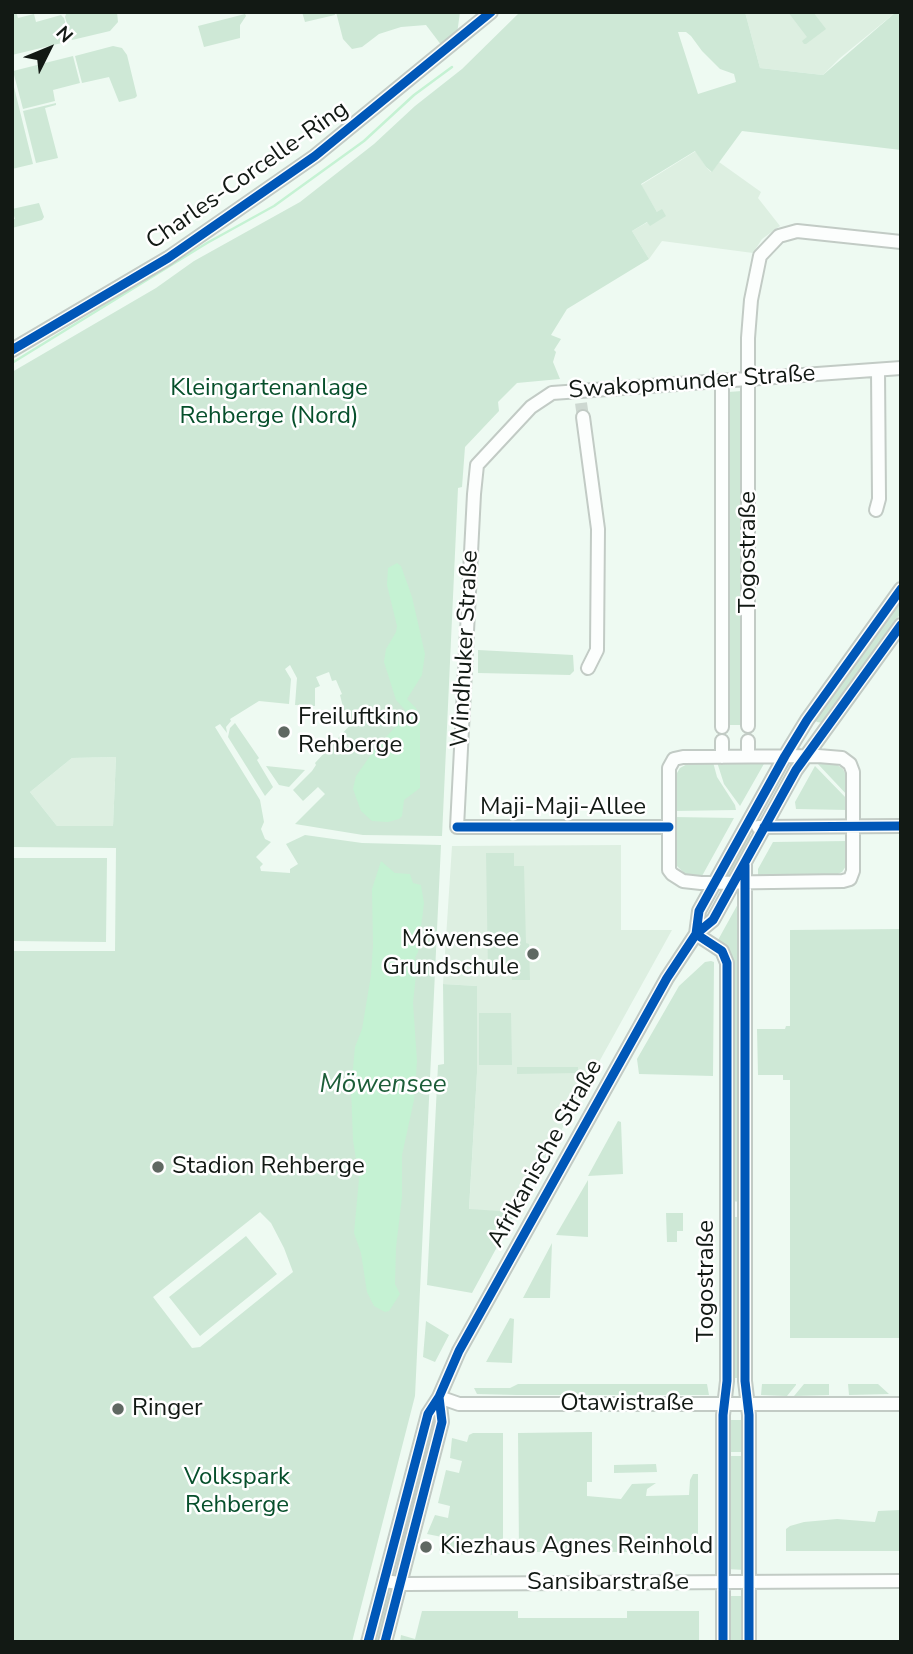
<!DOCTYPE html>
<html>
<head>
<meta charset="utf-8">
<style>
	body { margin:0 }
	#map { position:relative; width:913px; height:1654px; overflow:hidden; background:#eefaf2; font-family:"Nunito Sans",sans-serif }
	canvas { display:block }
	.frame { position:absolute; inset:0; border:14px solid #121914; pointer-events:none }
	.north { position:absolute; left:14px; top:14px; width:70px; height:70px; -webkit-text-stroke:5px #fff; paint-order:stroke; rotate:47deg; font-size:19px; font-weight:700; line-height:28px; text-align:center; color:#121914 }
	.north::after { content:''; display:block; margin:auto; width:24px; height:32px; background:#121914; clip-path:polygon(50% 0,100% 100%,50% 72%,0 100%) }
</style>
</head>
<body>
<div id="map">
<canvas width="913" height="1654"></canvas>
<div class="frame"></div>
<div class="north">N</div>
</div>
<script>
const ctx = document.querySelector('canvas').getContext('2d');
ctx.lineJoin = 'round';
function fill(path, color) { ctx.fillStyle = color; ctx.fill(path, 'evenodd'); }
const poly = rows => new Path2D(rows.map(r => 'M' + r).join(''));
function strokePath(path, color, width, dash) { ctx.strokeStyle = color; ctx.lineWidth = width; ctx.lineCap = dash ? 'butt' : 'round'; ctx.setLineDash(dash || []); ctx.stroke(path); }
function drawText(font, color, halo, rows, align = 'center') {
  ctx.font = font + ' "Nunito Sans",sans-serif'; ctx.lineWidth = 5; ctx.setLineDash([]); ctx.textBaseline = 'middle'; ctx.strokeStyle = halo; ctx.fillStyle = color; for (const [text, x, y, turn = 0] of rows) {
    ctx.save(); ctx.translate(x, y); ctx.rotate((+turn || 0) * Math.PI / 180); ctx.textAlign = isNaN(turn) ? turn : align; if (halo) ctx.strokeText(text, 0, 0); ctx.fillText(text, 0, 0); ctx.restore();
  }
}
fill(poly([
	[745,12,896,12,840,58,823,75,760,68],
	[696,151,706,167,711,172,719,162,761,192,758,198,780,226,762,239,753,253,662,241,649,259,632,231,648,222,650,225,657,212,641,185],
	[116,757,113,826,57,826,30,792,72,758],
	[621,845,621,930,672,930,516,1212,469,1210,477,1073,477,986,443,984,452,846]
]), '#ddefe1');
fill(poly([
	[12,12,16,12,18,18,34,14,36,22,61,15,64,18,70,41,12,55],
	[74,12,117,12,118,22,110,31,72,40,65,17,66,14],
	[302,12,334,12,335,15,305,22],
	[336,12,460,12,457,34,442,46,426,25,401,27,379,34,362,47,352,49,343,39],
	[520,12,745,12,760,68,823,75,896,12,901,12,901,150,742,131,712,172,706,167,695,151,641,184,657,212,662,209,666,216,650,226,647,222,632,231,649,259,567,309,551,335,561,339,554,350,556,352,553,362,560,379,517,383,498,402,499,411,465,447,462,487,458,488,442,836,363,835,295,824,325,794,318,787,303,801,293,790,312,771,316,765,315,763,352,723,345,715,340,695,342,694,336,680,332,681,329,672,316,677,320,686,315,688,315,706,295,705,297,678,290,665,285,669,291,679,289,704,259,701,230,719,231,721,226,727,227,733,220,724,215,727,260,800,264,822,261,829,265,839,271,842,256,857,263,864,260,867,261,871,290,873,290,869,298,864,286,844,305,835,362,843,441,845,415,1396,352,1642,12,1642,12,951,115,951,116,848,12,847,12,372,156,288,194,261,300,202,374,144,415,106,462,69],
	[678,32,686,32,691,36,702,51,720,69,734,74,736,82,698,94],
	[116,757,113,826,57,826,30,792,72,758],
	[260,1212,271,1223,284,1248,293,1272,200,1347,192,1348,153,1297],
	[788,12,813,12,826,29,806,44,804,44,802,41,807,37],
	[245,14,246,16,240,25,240,38,204,47,198,26],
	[113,46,122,48,127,55,137,96,135,98,119,102,109,77,82,83,75,56],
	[73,56,80,83,53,90,55,101,23,109,13,71],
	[12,79,33,164,12,169],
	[56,103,56,105,45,108,58,158,36,163,23,111],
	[39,203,44,217,42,220,12,228,12,220,15,219,12,209],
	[742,391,744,725,726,725,728,392],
	[901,597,901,613,823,723,817,722,814,719],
	[478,650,573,655,574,671,570,675,478,673],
	[235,723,259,758,257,760,273,787,265,796,228,737,230,728],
	[818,761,833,762,843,769,848,779,848,796,817,763],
	[713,762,717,777,735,805,736,810,674,811,674,778,680,768,689,763],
	[717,762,765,762,740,806,724,784],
	[266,766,305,770,289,787,279,785],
	[815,766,848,800,848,810,796,809,795,802],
	[674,817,734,818,702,876,686,875,675,864],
	[750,835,751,839,730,877,726,877,747,837],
	[848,841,848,863,842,872,834,876,758,877,758,869,773,842],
	[486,853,514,853,514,866,524,866,526,943,529,944,530,980,512,980,511,973,488,973],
	[12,858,107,858,106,942,12,941],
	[901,881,901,1338,790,1338,790,1080,783,1080,783,1075,758,1075,757,1029,785,1029,786,1026,790,1026,790,930,900,929],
	[739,902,740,1202,732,1201,732,961,727,948,718,940],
	[711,961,714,962,713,1076,639,1074,637,1059,679,986,705,962],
	[443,984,477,986,477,1073,469,1209,516,1212,472,1293,427,1285,438,1065,444,1064],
	[479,1013,511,1013,512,1065,479,1065],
	[517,1067,578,1067,578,1073,517,1074],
	[618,1121,621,1122,623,1174,588,1176],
	[588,1180,588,1237,556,1235],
	[666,1213,683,1213,683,1231,677,1231,677,1242,667,1242],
	[732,1217,739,1217,743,1378,729,1378],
	[246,1236,277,1274,200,1336,169,1297],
	[552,1243,550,1298,523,1298],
	[510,1318,514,1319,512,1363,486,1362],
	[426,1321,449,1335,435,1362,423,1357],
	[518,1384,707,1384,709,1395,517,1395,477,1394,474,1388,510,1388],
	[762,1384,796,1384,796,1385,787,1396,761,1395],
	[804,1384,829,1384,829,1395,794,1396],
	[848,1384,878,1384,889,1394,849,1395],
	[432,1416,437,1418,399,1565,394,1563],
	[728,1420,744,1420,744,1452,728,1452],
	[592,1432,592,1482,587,1482,587,1496,621,1499,632,1484,656,1483,647,1489,646,1496,689,1495,690,1480,693,1474,698,1474,698,1554,634,1554,634,1552,519,1552,518,1433],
	[473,1433,503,1433,503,1555,442,1554,439,1550,442,1537,427,1534,435,1515,448,1518,450,1506,438,1503,446,1470,459,1473,462,1461,450,1458,452,1438,467,1442,469,1435],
	[727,1456,745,1456,745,1570,727,1569],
	[656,1464,657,1472,614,1473,614,1465],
	[900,1510,901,1551,786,1551,786,1529,790,1526,804,1522,837,1519,875,1522,878,1511],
	[387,1592,391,1595,378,1642,373,1642],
	[726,1596,745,1596,745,1642,727,1642],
	[422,1611,518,1611,518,1618,627,1618,627,1611,699,1611,699,1642,400,1642,401,1635,415,1639]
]), '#cee8d6');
fill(poly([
	[397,563,401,566,412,597,425,654,422,675,407,699,416,708,420,721,420,788,404,800,402,816,399,819,388,822,372,821,361,811,353,789,356,776,375,749,399,723,406,711,396,700,384,662,386,649,396,632,397,626,387,585,388,568],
	[381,861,395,873,410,874,413,883,421,885,424,903,418,952,415,958,417,965,413,1003,417,1061,414,1100,402,1155,402,1197,396,1247,395,1284,400,1294,389,1311,385,1312,374,1306,367,1292,361,1253,354,1233,359,1179,353,1140,351,1088,355,1047,362,1029,371,975,373,945,372,889]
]), '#c5f2d3');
strokePath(poly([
	[12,363,207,243,274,206,364,141,414,95,452,67]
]), '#c5f2d3', 2.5);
strokePath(poly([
	[581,403,583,417]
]), '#cdd8d1', 12, [12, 6]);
const minor = poly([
	[12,350,168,258,315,156,491,12],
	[722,381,722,727],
	[583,417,598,529,597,650,588,668],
	[876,510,879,499,878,370],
	[748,726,748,338,751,300,760,256,779,236,797,231,901,242],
	[748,756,748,741],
	[818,756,842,758,850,764,853,772,853,871,850,879,843,881,701,883,683,881,672,874,669,870,669,768,674,759,683,757,818,756],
	[722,757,722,741],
	[669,827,457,827,474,494,477,465,531,407,552,393,901,368],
	[758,827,901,826],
	[745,865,745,1381,749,1415,749,1642],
	[696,934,722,951,727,963,727,1381,723,1415,723,1642],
	[696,934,699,911,785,756,807,720,901,589],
	[439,1397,459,1404,901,1404],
	[384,1581,407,1584,901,1581],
	[368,1642,428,1414,439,1397,459,1351,667,978,696,934,713,920,796,770,901,625],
	[385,1642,442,1422,439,1397]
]);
strokePath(minor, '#c2cbc5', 16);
strokePath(minor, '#fcfefd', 12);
strokePath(poly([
	[12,350,168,258,315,156,491,12],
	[457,827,669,827],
	[764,827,901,826],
	[745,865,745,1381,749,1415,749,1642],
	[696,934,722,951,727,963,727,1381,723,1415,723,1642],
	[696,934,699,911,785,756,807,720,901,589],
	[368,1642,428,1414,439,1397,459,1351,667,978,696,934,713,920,796,770,901,625],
	[385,1642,442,1422,439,1397]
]), '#0057b8', 9);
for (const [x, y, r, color] of [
	[284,732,7,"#5f6862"],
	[533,954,7,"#5f6862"],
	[158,1167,7,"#5f6862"],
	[118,1409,7,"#5f6862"],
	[426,1547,7,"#5f6862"]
]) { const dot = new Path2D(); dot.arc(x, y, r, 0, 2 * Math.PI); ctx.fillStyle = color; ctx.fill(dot); strokePath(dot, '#fff', 2.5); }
drawText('24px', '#121914', '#fff', [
	["Charles-Corcelle-Ring",248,176,-35],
	["Swakopmunder Straße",692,383,-4],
	["Togostraße",749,552,-90],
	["Windhuker Straße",466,649,-87],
	["Maji-Maji-Allee",563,808],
	["Afrikanische Straße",546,1154,-61],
	["Togostraße",707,1281,-90],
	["Otawistraße",627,1404],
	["Sansibarstraße",608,1583]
]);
drawText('24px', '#064f2b', '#fff', [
	["Kleingartenanlage",269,389],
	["Rehberge (Nord)",269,417],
	["Volkspark",237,1478],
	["Rehberge",237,1506]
]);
drawText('24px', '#121914', '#fff', [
	["Freiluftkino",298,718],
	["Rehberge",298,746],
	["Möwensee",519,940,"right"],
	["Grundschule",519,968,"right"],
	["Stadion Rehberge",172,1167],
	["Ringer",132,1409],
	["Kiezhaus Agnes Reinhold",440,1547]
], 'left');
drawText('italic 26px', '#1d5e39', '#fff', [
	["Möwensee",383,1086]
]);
</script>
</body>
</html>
